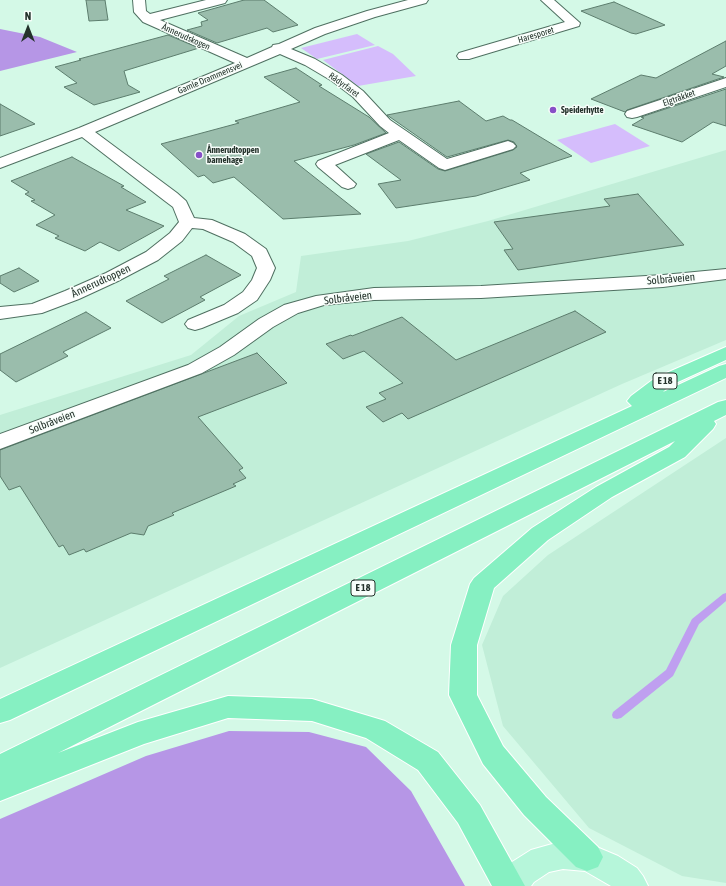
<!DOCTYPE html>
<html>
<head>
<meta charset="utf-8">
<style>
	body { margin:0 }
	#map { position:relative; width:726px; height:886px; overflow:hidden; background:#d4f9e7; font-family:"Asap Condensed",sans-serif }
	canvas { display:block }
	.north { position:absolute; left:8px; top:8px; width:40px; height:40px; -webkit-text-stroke:3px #f7fefa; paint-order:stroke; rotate:0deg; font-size:11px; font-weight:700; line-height:16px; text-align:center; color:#24322b }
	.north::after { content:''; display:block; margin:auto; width:14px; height:18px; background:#24322b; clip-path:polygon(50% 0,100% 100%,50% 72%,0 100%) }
</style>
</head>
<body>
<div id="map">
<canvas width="726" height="886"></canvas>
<div class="north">N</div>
</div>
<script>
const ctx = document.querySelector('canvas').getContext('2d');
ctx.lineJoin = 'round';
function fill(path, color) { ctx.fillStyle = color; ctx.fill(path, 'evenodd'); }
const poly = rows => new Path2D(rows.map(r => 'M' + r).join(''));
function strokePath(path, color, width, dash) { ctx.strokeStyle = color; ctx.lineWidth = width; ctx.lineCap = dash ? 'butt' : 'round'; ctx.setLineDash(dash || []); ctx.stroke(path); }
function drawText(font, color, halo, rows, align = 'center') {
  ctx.font = font + ' "Asap Condensed",sans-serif'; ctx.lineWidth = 3; ctx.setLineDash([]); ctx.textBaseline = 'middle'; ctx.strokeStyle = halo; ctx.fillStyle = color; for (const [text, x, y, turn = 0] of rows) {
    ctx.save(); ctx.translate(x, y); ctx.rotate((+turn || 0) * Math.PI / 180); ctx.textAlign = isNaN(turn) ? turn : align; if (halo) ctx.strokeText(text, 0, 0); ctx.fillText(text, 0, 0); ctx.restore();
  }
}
fill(poly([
	[726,150,726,340,622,384,0,668,0,415,191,355,239,316,296,292,301,256,408,241,488,221],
	[726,438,726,883,682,876,589,828,503,726,482,645,503,596,548,555]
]), '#c1eed8');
fill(poly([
	[357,34,375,45,317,59,301,48],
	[378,46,393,54,416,76,358,86,323,60],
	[615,124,650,146,591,163,557,140]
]), '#d5bdfc');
fill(poly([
	[0,29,40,37,77,52,0,71],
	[229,731,309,732,366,747,411,791,465,886,0,886,0,819,146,756]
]), '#b696e6');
fill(poly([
	[726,593,726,601,699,624,673,676,621,718,617,719,613,718,612,715,613,712,666,670,692,619,723,594,726,593]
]), '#bf9ff0');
const building = poly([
	[86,0,105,0,108,20,89,21,86,0],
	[244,0,264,0,298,25,273,32,267,28,217,43,187,30,202,26,201,22,208,20,198,13,244,0],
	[614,2,665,25,636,34,631,33,581,11,614,2],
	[168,35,199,48,124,71,128,85,140,92,94,105,64,87,77,83,55,67,81,60,79,59,168,35],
	[726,41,726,66,712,74,724,77,627,110,625,112,591,99,641,75,656,78,726,41],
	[296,68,322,85,319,86,369,117,386,133,354,145,294,161,361,214,283,219,234,177,213,183,204,175,198,177,161,144,239,123,235,121,300,102,264,77,296,68],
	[726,89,726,126,713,122,682,142,632,125,644,118,641,117,726,89],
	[459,101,486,121,503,116,510,120,512,120,572,156,520,173,530,180,476,196,396,208,378,184,401,180,366,154,399,142,438,169,445,171,513,150,517,147,514,142,508,140,447,157,387,115,459,101],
	[0,104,35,124,0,136,0,104],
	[72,157,124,186,121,187,146,202,126,210,164,226,119,251,100,242,85,251,55,238,59,236,36,225,55,215,31,201,35,200,25,194,29,192,11,181,72,157],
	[638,194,684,245,518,270,504,250,513,249,494,222,610,206,604,199,638,194],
	[206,255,241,275,200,297,205,300,162,323,126,301,169,279,164,276,206,255],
	[19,268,39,281,14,292,0,283,0,276,19,268],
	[575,311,606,332,408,419,402,413,383,422,366,407,386,399,379,393,403,383,364,351,343,359,326,344,351,335,352,336,402,317,456,360,575,311],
	[86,312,111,328,63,352,68,356,16,382,0,370,0,354,86,312],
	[257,353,287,383,198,417,243,468,239,470,246,478,233,484,236,486,172,513,174,515,148,526,144,535,131,533,86,552,84,549,69,555,63,545,59,547,20,486,9,490,0,476,0,450,257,353]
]);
fill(building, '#9abdac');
strokePath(building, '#5c7d6d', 1);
const minor = poly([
	[133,0,145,0,146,11,150,14,206,0,227,0,225,3,160,20,247,58,272,47,273,45,279,44,315,28,367,11,408,0,428,0,426,3,375,17,325,34,291,49,315,59,342,75,363,91,390,120,447,159,508,141,513,143,516,146,513,149,445,170,439,168,399,140,335,165,356,184,354,187,348,189,342,187,318,167,316,164,318,161,389,133,380,126,353,97,332,81,305,65,280,54,95,132,177,193,186,201,194,218,212,220,245,234,266,249,275,268,270,280,257,300,238,313,202,328,195,330,188,328,185,324,188,320,224,305,243,292,252,280,257,268,252,256,233,242,203,229,192,228,182,241,158,260,118,281,79,299,42,313,0,319,0,307,32,304,65,291,106,273,146,252,170,233,179,222,173,207,165,201,82,137,0,168,0,158,79,128,235,63,143,22,134,12,133,0],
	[541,0,554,0,580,23,579,26,469,59,459,59,457,56,459,53,565,22,541,0],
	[726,78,726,87,637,117,632,118,627,117,625,114,627,111,726,78],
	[726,269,726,279,663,287,481,298,374,300,324,305,298,313,273,327,234,355,202,373,0,449,0,434,188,365,220,347,259,319,284,305,316,296,374,288,481,286,663,275,726,269]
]);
const major = poly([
	[563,841,587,843,618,856,637,868,643,876,648,886,611,886,585,871,563,869,549,872,534,882,531,886,497,886,502,876,512,862,531,850,563,841]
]);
const highway = poly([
	[726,347,726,360,669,386,663,392,719,366,726,364,726,378,10,720,0,723,0,699,632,406,627,401,631,396,655,378,726,347],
	[726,400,726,415,714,421,716,424,713,429,685,457,612,497,548,540,494,588,477,645,477,695,503,746,546,797,598,847,603,857,598,867,587,871,576,867,524,815,483,764,449,695,451,645,470,584,474,578,532,528,596,487,669,447,675,441,58,753,138,722,228,696,312,699,385,721,438,752,480,805,525,886,492,886,458,823,418,770,366,738,312,721,228,718,144,744,0,801,0,754,718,402,726,400]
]);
strokePath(minor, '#4f7061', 2);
strokePath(major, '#fff', 2);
strokePath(highway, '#fff', 2);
fill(minor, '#fff');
fill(major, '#b6f6da');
fill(highway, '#86f0c2');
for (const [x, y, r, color] of [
	[553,110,4,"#874fc7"],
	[199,155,4,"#874fc7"]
]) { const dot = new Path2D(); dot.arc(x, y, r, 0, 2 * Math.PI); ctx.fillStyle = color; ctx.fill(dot); strokePath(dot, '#f7fefa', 1.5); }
drawText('9px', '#24322b', '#f7fefa', [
	["Haresporet",536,35,-17],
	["Ånnerudskogen",186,37,24],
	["Gamle Drammensvei",210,78,-23],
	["Rådyrfaret",344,85,36],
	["Elgtråkket",679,98,-19]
]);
drawText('bold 9px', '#24322b', '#f7fefa', [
	["Speiderhytte",561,110],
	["Ånnerudtoppen",207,150],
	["barnehage",207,160]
], 'left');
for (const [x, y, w] of [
	[665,381,24],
	[363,588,24]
]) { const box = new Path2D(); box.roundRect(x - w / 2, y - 8, w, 16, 3); ctx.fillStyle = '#f7fefa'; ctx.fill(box); strokePath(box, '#24322b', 1); }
drawText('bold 10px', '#24322b', null, [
	["E 18",665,381],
	["E 18",363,588]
]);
drawText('11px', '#24322b', '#f7fefa', [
	["Solbråveien",671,279,-5],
	["Ånnerudtoppen",101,281,-25],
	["Solbråveien",348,298,-7],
	["Solbråveien",52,422,-21]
]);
</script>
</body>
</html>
